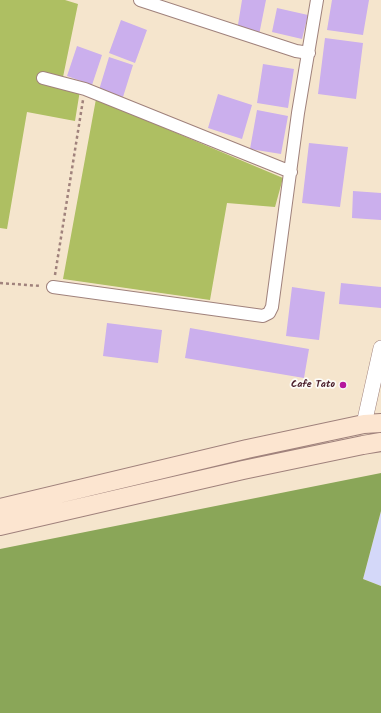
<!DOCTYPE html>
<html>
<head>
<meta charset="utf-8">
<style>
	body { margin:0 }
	canvas { display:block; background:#f5e5cd }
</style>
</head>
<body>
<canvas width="381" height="713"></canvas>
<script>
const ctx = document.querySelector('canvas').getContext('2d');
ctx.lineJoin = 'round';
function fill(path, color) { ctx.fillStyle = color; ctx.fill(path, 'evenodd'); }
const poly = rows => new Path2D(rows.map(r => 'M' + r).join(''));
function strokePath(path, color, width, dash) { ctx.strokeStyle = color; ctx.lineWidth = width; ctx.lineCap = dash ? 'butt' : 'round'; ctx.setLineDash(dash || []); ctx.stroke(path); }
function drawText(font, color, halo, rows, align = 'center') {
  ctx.font = font + ' Kalam,sans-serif'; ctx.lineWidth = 3.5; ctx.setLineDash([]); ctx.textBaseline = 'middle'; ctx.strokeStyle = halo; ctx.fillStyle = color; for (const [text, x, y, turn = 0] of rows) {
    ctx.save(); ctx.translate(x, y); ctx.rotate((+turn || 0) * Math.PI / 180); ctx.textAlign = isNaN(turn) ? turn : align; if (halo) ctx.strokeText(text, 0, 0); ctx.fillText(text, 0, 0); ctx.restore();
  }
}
fill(poly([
	[381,511,381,586,363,579]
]), '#d4d8f9');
fill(poly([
	[0,0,65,0,78,4,63,77,81,84,75,121,27,112,7,229,0,228],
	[96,99,283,178,275,207,227,203,210,300,63,279]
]), '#aebf62');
fill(poly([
	[381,473,381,511,363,579,381,586,381,713,0,713,0,549]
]), '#8aa658');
fill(poly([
	[242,0,266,0,259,35,237,31],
	[332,0,369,0,363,35,327,30],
	[277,8,308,15,302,39,272,32],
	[121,20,147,30,135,63,109,53],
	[325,38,363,43,356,99,318,94],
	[77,46,102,55,92,85,67,76],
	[109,57,133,65,123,97,99,90],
	[263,64,294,69,288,108,257,103],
	[218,94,252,105,242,139,208,128],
	[257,110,288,116,281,154,250,149],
	[309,143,348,147,340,207,302,203],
	[353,191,381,193,381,220,352,218],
	[341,283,381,287,381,308,339,304],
	[292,287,325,292,319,340,286,336],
	[107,323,162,330,158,363,103,356],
	[190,328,309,349,304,378,185,358]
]), '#cbafed');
const minor = poly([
	[140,0,296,51,309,53],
	[43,78,85,89,291,172],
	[53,287,263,316,269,313,272,307,298,113,317,0]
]);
const tertiary = poly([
	[364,424,381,348]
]);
const secondary = poly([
	[0,508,247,449,364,424,381,423],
	[0,526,243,470,363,445,381,442]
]);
strokePath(minor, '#a0827c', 14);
strokePath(tertiary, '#a0827c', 16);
strokePath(secondary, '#a0827c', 20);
strokePath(poly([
	[55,275,83,100],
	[0,283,41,286]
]), '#a0827c', 2.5, [3, 3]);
strokePath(minor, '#fff', 12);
strokePath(tertiary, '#fff', 15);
strokePath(secondary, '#fce5d0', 18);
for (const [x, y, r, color] of [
	[343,385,4,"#b5179e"]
]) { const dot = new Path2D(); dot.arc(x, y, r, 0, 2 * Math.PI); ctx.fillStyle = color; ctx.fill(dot); strokePath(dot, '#fdfcf7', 1.5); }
drawText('bold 10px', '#4a1f2b', '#fdfcf7', [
	["Cafe Tato",335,385]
], 'right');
</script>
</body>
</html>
